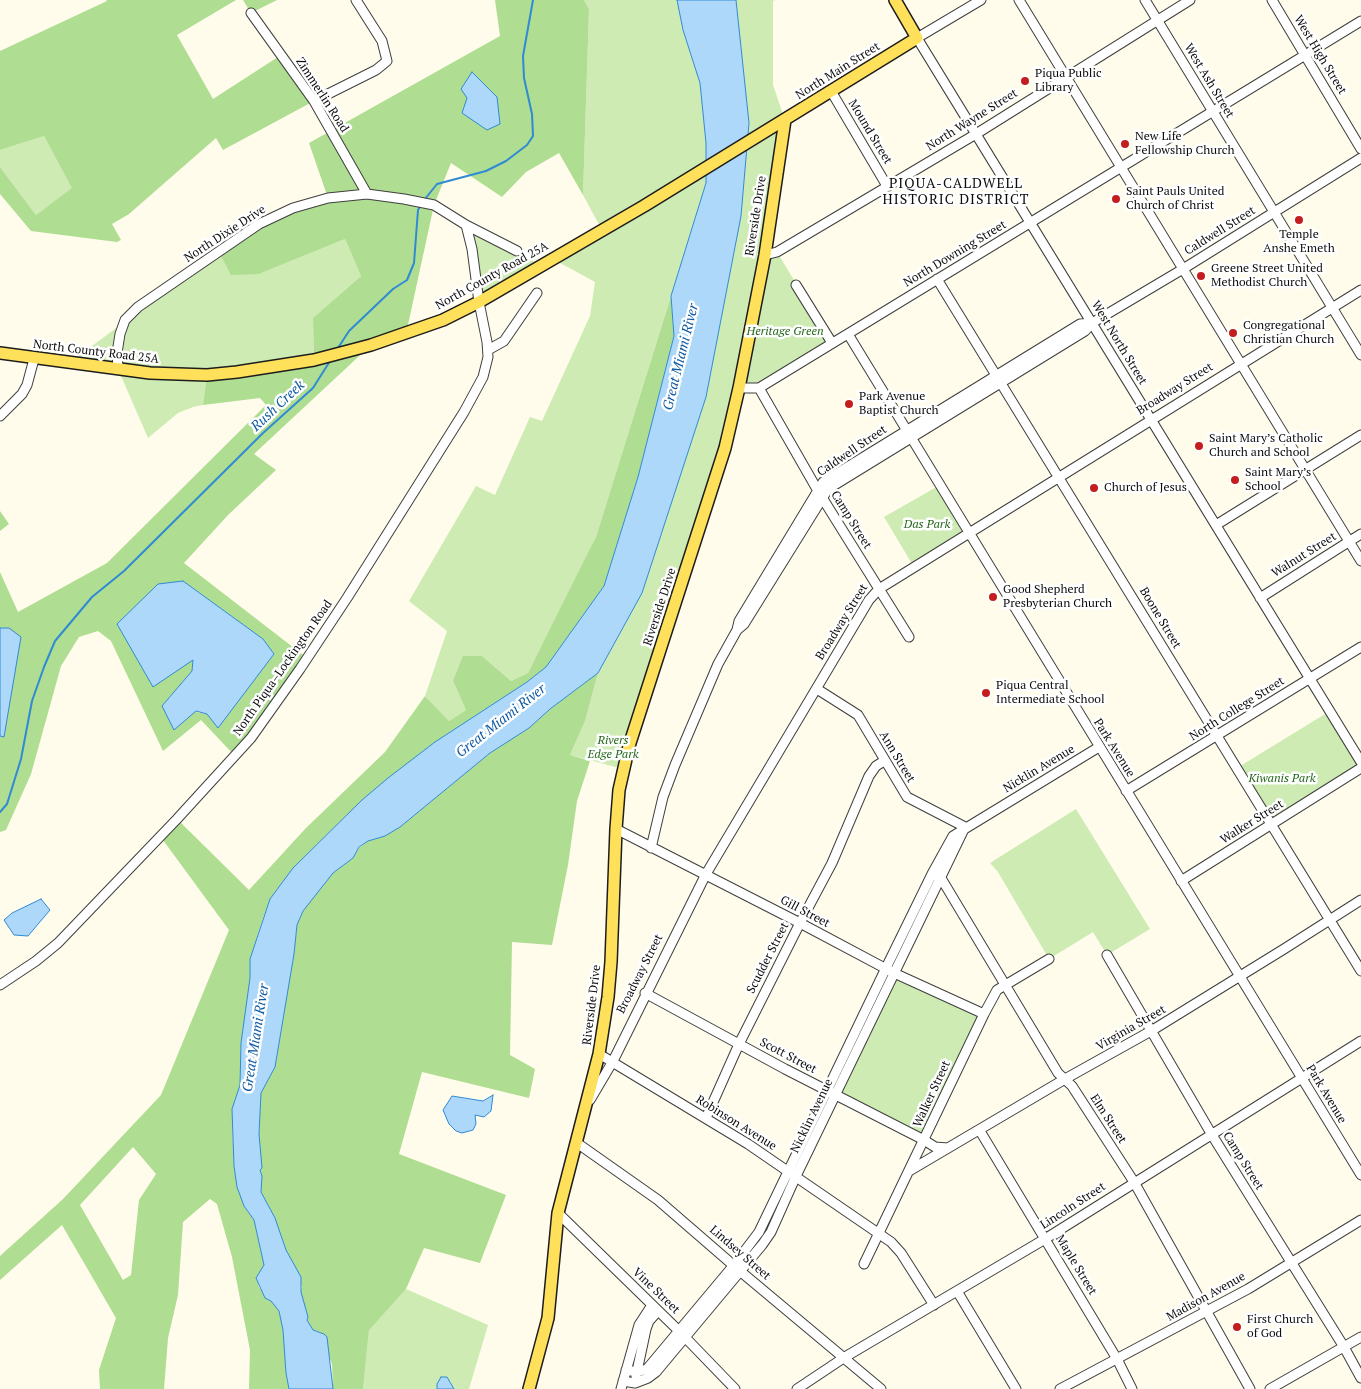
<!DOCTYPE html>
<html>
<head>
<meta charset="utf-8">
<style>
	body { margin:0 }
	canvas { display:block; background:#fffceb }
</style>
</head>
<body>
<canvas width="1361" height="1389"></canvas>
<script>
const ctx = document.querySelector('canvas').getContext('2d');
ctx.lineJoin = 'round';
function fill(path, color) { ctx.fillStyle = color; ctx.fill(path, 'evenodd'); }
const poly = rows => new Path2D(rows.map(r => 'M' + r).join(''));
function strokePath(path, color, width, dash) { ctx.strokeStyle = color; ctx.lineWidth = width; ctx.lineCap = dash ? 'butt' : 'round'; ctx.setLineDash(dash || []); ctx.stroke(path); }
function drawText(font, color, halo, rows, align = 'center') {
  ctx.font = font + ' "PT Serif",serif'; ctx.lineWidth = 5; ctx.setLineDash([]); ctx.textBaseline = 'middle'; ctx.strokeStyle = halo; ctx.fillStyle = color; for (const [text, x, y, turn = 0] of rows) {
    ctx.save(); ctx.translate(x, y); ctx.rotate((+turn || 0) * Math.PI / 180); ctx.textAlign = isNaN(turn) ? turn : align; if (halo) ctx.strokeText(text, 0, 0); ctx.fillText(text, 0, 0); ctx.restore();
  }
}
fill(poly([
	[584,0,677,0,683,30,700,83,706,143,706,183,596,537,578,576,528,673,511,681,482,656,453,681,466,710,449,721,425,696,447,631,409,601,476,486,495,495,530,417,542,421,590,316,595,282,553,259,602,230,583,195,589,9],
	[736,0,775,0,773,1,773,85,785,120,765,255,777,252,832,343,759,388,739,388,623,769,570,755,585,721,598,673,642,593,706,397,741,216,749,123],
	[44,136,73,188,36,215,0,167,0,150],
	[466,225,517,251,541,266,479,302],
	[345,239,361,276,313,318,314,360,207,375,203,405,193,407,178,413,148,438,118,369,69,363,219,252,259,274],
	[940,485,969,533,914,567,884,517],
	[1330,711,1361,768,1271,825,1237,768],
	[1076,809,1150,929,1107,955,1093,932,1049,959,998,872,990,863],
	[894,973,984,1014,924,1140,836,1096],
	[406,1289,488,1325,469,1389,454,1389,450,1381,437,1384,437,1389,363,1389,369,1329]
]), '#cdebb3');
fill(poly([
	[106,0,236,0,177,35,213,99,281,55,314,101,223,150,216,138,129,214,112,224,121,240,117,242,31,231,0,194,0,167,36,215,72,188,44,136,0,150,0,51,107,1],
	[243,0,277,0,251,13],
	[495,0,584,0,589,9,583,195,559,153,526,172,502,197,451,163,434,205,406,334,371,345,254,454,276,470,228,515,184,563,307,658,235,756,201,720,163,751,111,641,98,631,79,637,61,666,31,774,6,830,0,832,0,736,3,737,9,628,0,628,0,572,18,612,107,563,266,405,260,398,203,405,207,375,314,360,313,318,361,276,345,239,259,274,231,275,219,252,259,224,328,198,309,143,500,36],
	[183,581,263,639,274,654,218,727,207,714,162,706,192,671,193,660],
	[671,296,674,336,638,477,604,586,546,667,527,682,435,742,362,800,293,868,270,899,263,918,250,959,250,978,241,1043,240,1085,232,1109,233,1144,234,1166,244,1206,254,1220,264,1265,257,1278,259,1287,279,1310,283,1330,286,1373,289,1389,249,1389,250,1350,232,1257,217,1204,210,1199,183,1222,178,1295,168,1338,164,1389,100,1389,99,1370,116,1318,62,1225,0,1280,0,1256,63,1199,161,1095,229,930,160,836,177,819,249,890,306,828,385,752,425,696,449,721,466,710,453,681,463,656,482,656,511,681,528,673,596,537],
	[133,1147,156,1174,139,1200,131,1275,123,1280,80,1205],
	[0,511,9,524,0,531],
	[598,673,585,721,570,755,590,761,577,801,568,865,552,945,512,942,510,1055,535,1069,529,1098,422,1072,399,1154,506,1195,480,1263,424,1248,406,1289,369,1330,363,1389,333,1389,332,1364,320,1332,313,1330,307,1320,308,1317,300,1292,302,1287,294,1266,286,1250,275,1218,261,1192,262,1176,260,1169,261,1167,259,1134,261,1093,275,1067,294,954,297,925,303,911,315,894,333,873,353,858,359,848,368,841,385,836,400,827,490,753,529,728,550,709]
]), '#afdd91');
const water = poly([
	[677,0,736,0,749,123,741,216,706,397,642,593,598,673,550,709,529,728,490,753,400,827,385,836,368,841,359,847,353,858,333,873,303,911,297,925,294,954,275,1067,261,1093,259,1134,262,1168,260,1170,262,1176,261,1192,275,1218,286,1250,301,1277,301,1292,308,1317,307,1320,313,1330,324,1334,327,1337,333,1389,289,1389,286,1373,283,1330,279,1311,271,1301,265,1298,256,1278,264,1265,254,1220,244,1206,237,1187,234,1166,232,1109,240,1085,241,1043,250,978,250,959,270,899,293,868,362,800,388,778,435,742,527,682,546,667,604,586,638,477,674,336,671,296,706,183,706,143,700,83,683,30,677,0],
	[472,72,497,97,500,124,487,130,462,113,467,98,461,89,472,72],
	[183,581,263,639,274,654,218,728,207,714,196,711,174,730,162,706,192,671,193,660,153,687,117,624,158,584,183,581],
	[0,628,9,628,21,637,4,737,0,736,0,628],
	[41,899,50,910,28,936,14,935,4,920,12,913,41,899],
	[493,1095,491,1111,484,1117,475,1115,476,1124,473,1130,462,1133,456,1131,449,1124,443,1110,452,1096,483,1101,493,1095],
	[441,1377,447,1377,454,1389,437,1389,437,1384,441,1377]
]);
fill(water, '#add8f9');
strokePath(water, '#308ad4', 1);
strokePath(poly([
	[425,199,437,184,486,171,506,161,527,145,533,136,532,114,524,78,523,56,533,0],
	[338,348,349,331,393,289,407,280,414,263,418,210,421,205],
	[0,812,7,804,21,759,32,701,44,667,55,641,92,597,124,571,263,433,313,388,330,361]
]), '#308ad4', 2);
const minor = poly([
	[981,0,917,38,1361,762],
	[1019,0,1361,561],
	[1145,0,1361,355],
	[1272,0,1361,149],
	[251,13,314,101,367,194],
	[831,91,887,186],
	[314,101,376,70,387,61,382,41,356,0],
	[466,225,517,251],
	[765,255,777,252,976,134,1190,0],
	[937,279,1361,971],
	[796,285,832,343],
	[848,334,1361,1175],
	[488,350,504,341,537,293],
	[739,388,759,388,1361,21],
	[759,388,818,491,909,637],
	[0,416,22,394,27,385,34,359],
	[1216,525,1361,435],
	[1260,598,1361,534],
	[737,630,744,624,828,489,1085,331,1092,323,1183,269,1361,158],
	[817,689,858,715,907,797,965,827],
	[1126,791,1361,647],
	[616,829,800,923,894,973,984,1014],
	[651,848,663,797,675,765,718,664,737,630,739,621,823,482,1080,324,1092,323],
	[937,876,941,878,1058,1073,1072,1086,1134,1182,1250,1389],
	[1181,881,1361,768],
	[1107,955,1212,1135,1344,1347,1361,1378],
	[0,985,36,961,58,943,177,819,251,738,300,669,347,598,464,412,483,377,488,357,487,342,479,302,472,249,466,225,434,205,404,199,367,194,328,198,293,208,259,224,138,307,125,320,120,334,117,353,118,369],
	[645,993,785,1069,924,1140,935,1147,948,1148],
	[599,1054,748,1144,891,1242,901,1253,934,1305],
	[590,1100,613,1061,706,874,869,600,879,589,1361,290],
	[706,1118,739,1044,800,923,832,863,869,776,876,766,884,761],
	[980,1131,1117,1359,1132,1389],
	[577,1143,658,1200,740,1271,881,1389],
	[909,1171,1065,1079,1151,1031,1284,949,1361,900],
	[558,1213,679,1331,735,1389],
	[864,1264,984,1014,997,990,1049,959],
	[957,1291,1016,1389],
	[626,1370,637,1372,647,1369,734,1265,759,1232,886,968,932,874,953,836,1099,747],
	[636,1376,646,1329,649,1321,658,1311],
	[623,1381,635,1383,648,1378,656,1372,762,1245,771,1232,796,1176,965,827],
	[621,1389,639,1325,652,1305],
	[797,1389,845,1357,1045,1239,1361,1041],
	[1060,1389,1248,1289,1361,1220],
	[1270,1389,1361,1337]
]);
const major = poly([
	[0,353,150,373,207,375,237,372,314,360,371,345,443,320,479,302,644,206,917,38,895,0],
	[529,1389,548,1318,558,1213,599,1054,608,997,611,962,616,829,619,790,629,746,725,448,739,388,765,255,785,120]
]);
strokePath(minor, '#3f3f3f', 11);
strokePath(major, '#1d1d1d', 14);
strokePath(minor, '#fff', 9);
strokePath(major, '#ffe05b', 11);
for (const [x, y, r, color] of [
	[1025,81,5,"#c31e1d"],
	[1125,144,5,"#c31e1d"],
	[1116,199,5,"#c31e1d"],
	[1299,220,5,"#c31e1d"],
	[1201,276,5,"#c31e1d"],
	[1233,333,5,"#c31e1d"],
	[849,404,5,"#c31e1d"],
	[1199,446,5,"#c31e1d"],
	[1235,480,5,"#c31e1d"],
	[1094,488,5,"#c31e1d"],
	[993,597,5,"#c31e1d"],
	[986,693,5,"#c31e1d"],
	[1237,1327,5,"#c31e1d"]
]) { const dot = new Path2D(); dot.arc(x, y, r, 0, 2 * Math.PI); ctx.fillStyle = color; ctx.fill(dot); strokePath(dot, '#fff', 2); }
drawText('12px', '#0c0c0c', '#fff', [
	["West High Street",1320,55,59],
	["North Main Street",838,71,-32],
	["West Ash Street",1209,81,59],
	["Zimmerlin Road",322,95,57],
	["North Wayne Street",972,120,-32],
	["Mound Street",870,132,59],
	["Riverside Drive",756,216,-81],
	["Caldwell Street",1220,231,-32],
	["North Dixie Drive",225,234,-33],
	["North Downing Street",955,254,-31],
	["North County Road 25A",492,276,-29],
	["West North Street",1119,343,59],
	["North County Road 25A",96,352,7],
	["Broadway Street",1175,389,-32],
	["Caldwell Street",852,451,-34],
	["Camp Street",851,520,58],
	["Walnut Street",1304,555,-32],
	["Riverside Drive",660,607,-72],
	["Boone Street",1160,618,59],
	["Broadway Street",842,622,-58],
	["North Piqua–Lockington Road",283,668,-55],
	["North College Street",1237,709,-32],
	["Park Avenue",1114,748,58],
	["Ann Street",897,757,59],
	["Nicklin Avenue",1039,769,-31],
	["Walker Street",1252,822,-32],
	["Gill Street",805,912,28],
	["Scudder Street",768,958,-63],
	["Broadway Street",640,974,-63],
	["Riverside Drive",592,1005,-83],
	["Virginia Street",1131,1028,-30],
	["Scott Street",788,1056,28],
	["Walker Street",932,1094,-65],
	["Park Avenue",1326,1094,59],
	["Nicklin Avenue",812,1116,-64],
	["Elm Street",1108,1119,57],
	["Robinson Avenue",736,1123,32],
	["Camp Street",1243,1161,58],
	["Lincoln Street",1073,1206,-33],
	["Lindsey Street",740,1253,41],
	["Maple Street",1076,1265,59],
	["Vine Street",656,1291,44],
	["Madison Avenue",1206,1297,-29]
]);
drawText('12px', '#0c0c0c', '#fff', [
	["Piqua Public",1035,74],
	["Library",1035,88],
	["New Life",1135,137],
	["Fellowship Church",1135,151],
	["Saint Pauls United",1126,192],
	["Church of Christ",1126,206],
	["Temple",1299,235,"center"],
	["Anshe Emeth",1299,249,"center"],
	["Greene Street United",1211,269],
	["Methodist Church",1211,283],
	["Congregational",1243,326],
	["Christian Church",1243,340],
	["Park Avenue",859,397],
	["Baptist Church",859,411],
	["Saint Mary’s Catholic",1209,439],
	["Church and School",1209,453],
	["Saint Mary’s",1245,473],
	["School",1245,487],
	["Church of Jesus",1104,488],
	["Good Shepherd",1003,590],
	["Presbyterian Church",1003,604],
	["Piqua Central",996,686],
	["Intermediate School",996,700],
	["First Church",1247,1320],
	["of God",1247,1334]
], 'left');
drawText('italic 12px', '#256719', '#fff', [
	["Heritage Green",785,332],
	["Das Park",927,525],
	["Rivers",613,741],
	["Edge Park",613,755],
	["Kiwanis Park",1282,779]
]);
ctx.letterSpacing = '1px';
drawText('14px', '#0c0c0c', '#fff', [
	["PIQUA-CALDWELL",956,184],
	["HISTORIC DISTRICT",956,200]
]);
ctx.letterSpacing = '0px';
drawText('italic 14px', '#0f5ba4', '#fff', [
	["Great Miami River",681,357,-76],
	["Rush Creek",278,406,-43],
	["Great Miami River",501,721,-38],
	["Great Miami River",256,1038,-81]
]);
</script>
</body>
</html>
